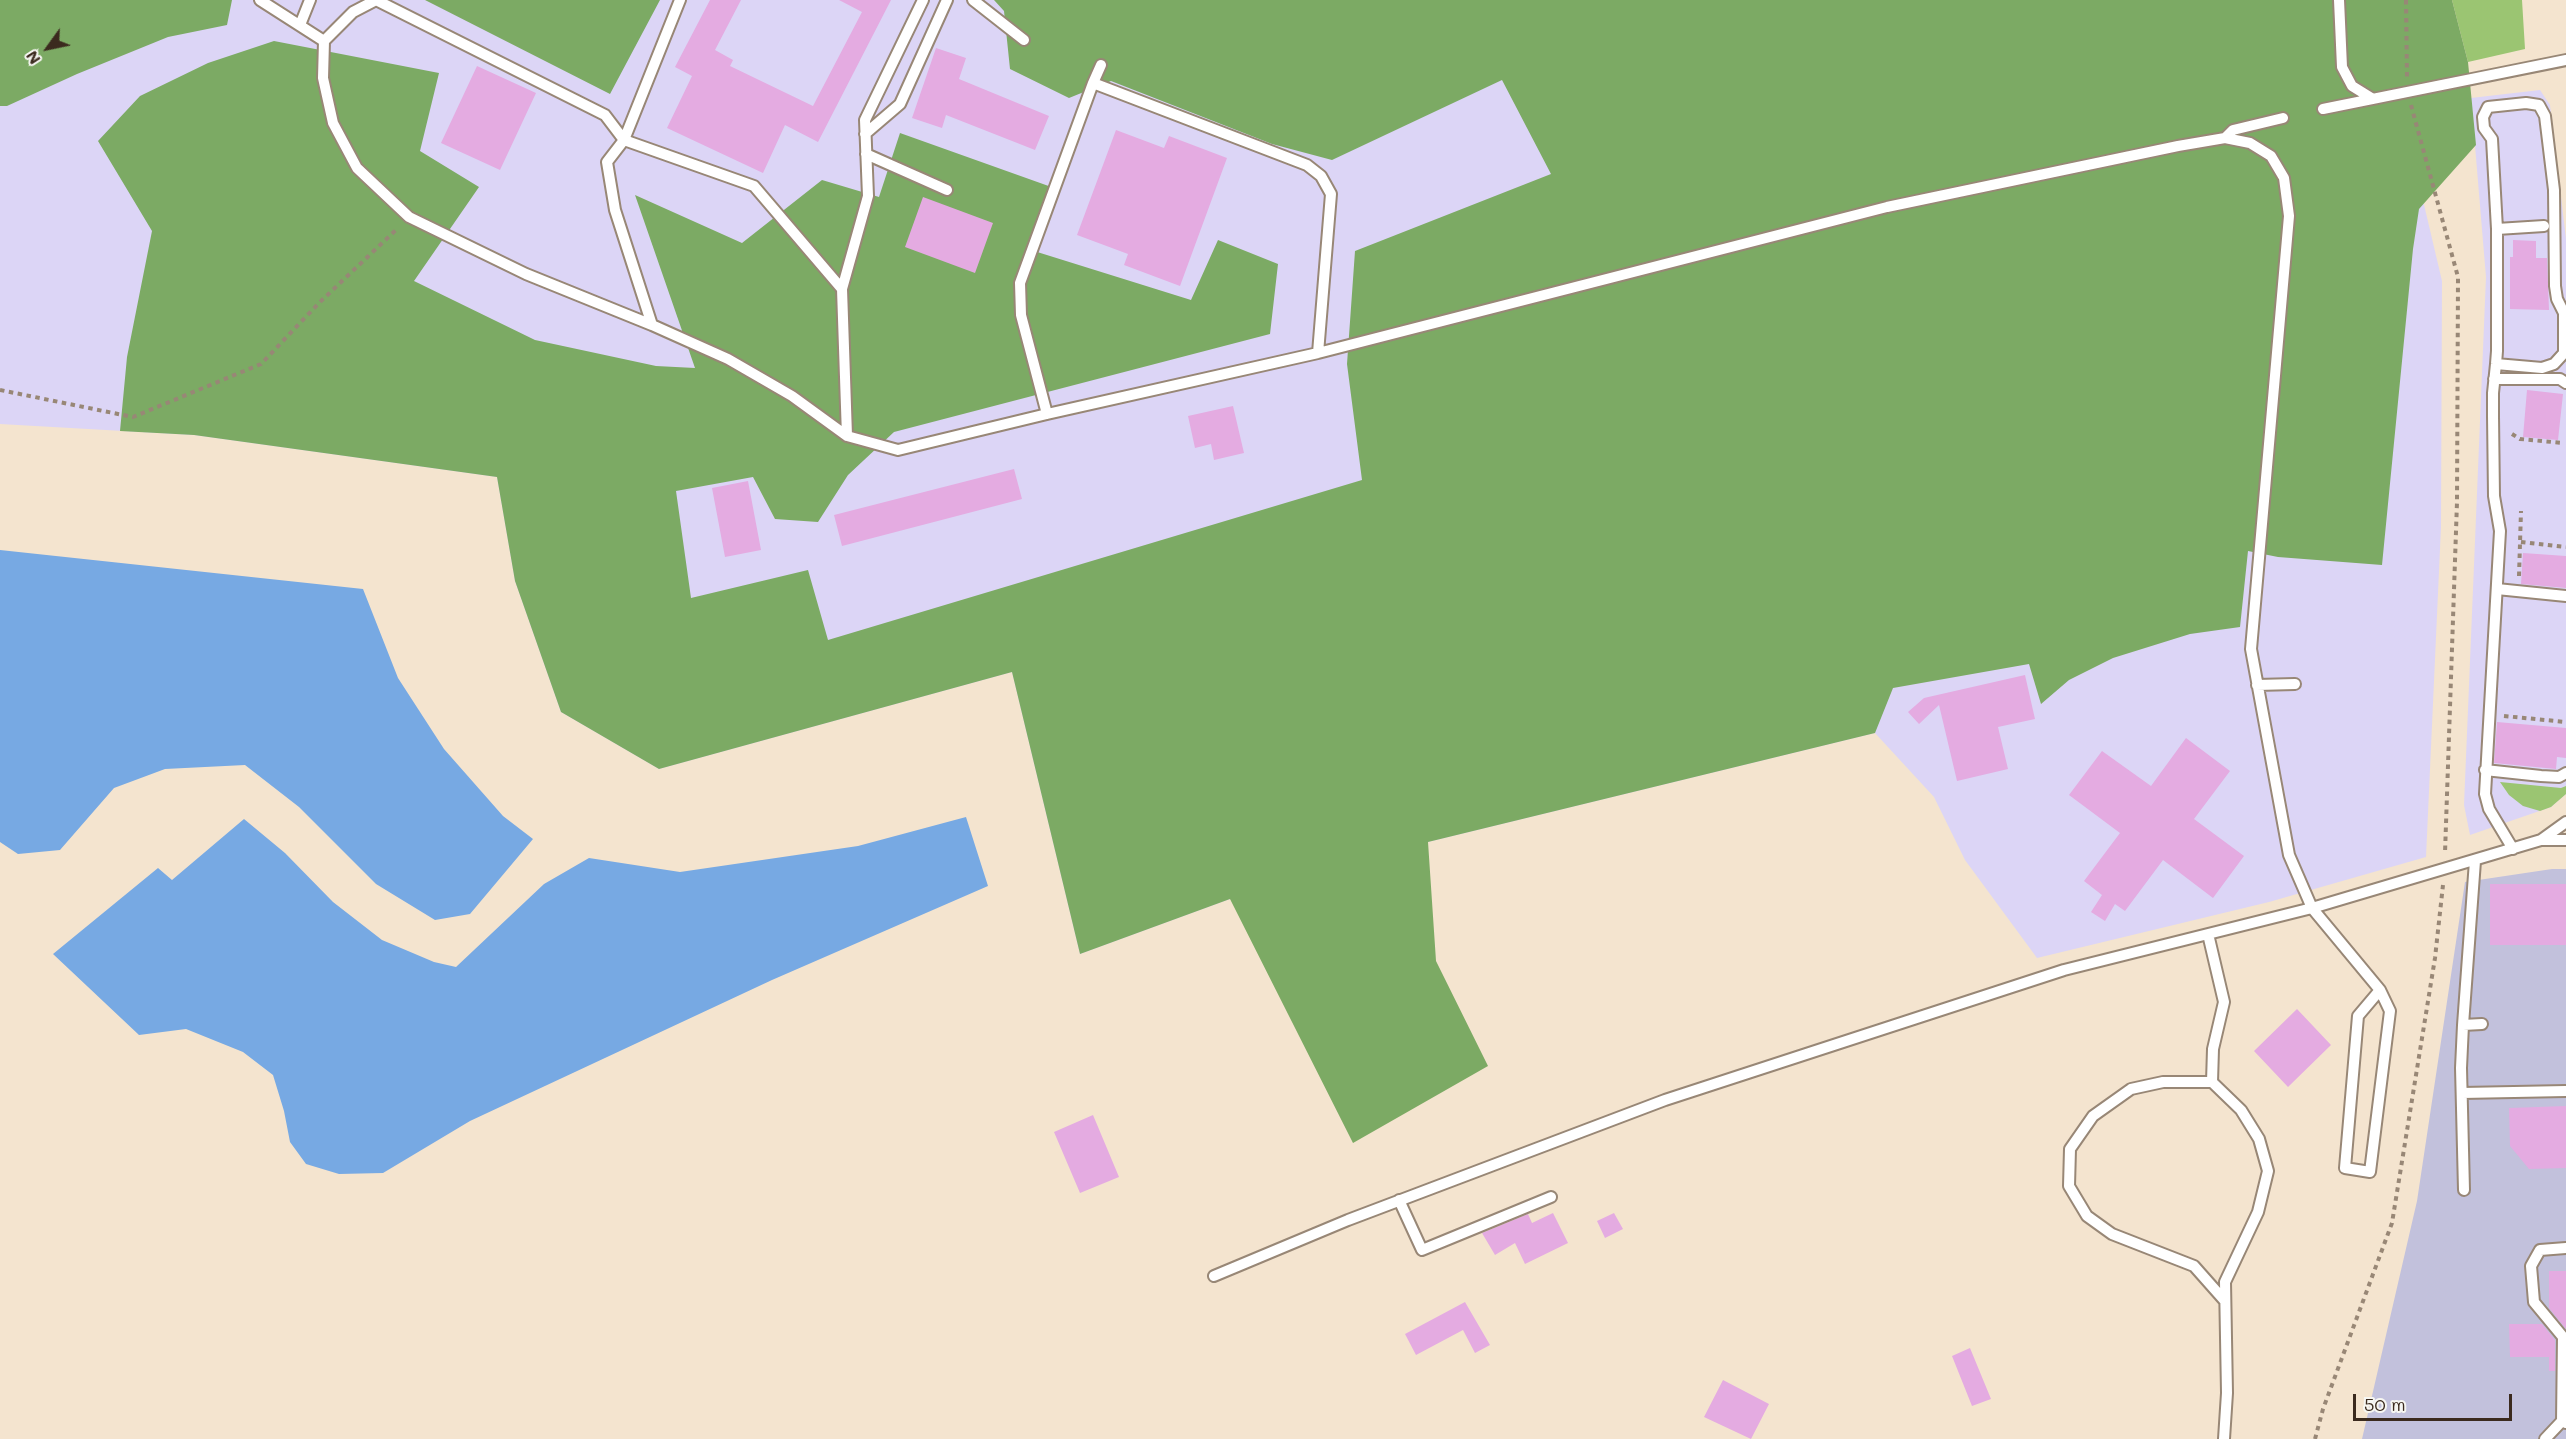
<!DOCTYPE html>
<html>
<head>
<meta charset="utf-8">
<style>
	body { margin:0 }
	#map { position:relative; width:2566px; height:1439px; overflow:hidden; background:#f4e4cf; font-family:Mali,sans-serif }
	canvas { display:block }
	.north { position:absolute; left:18px; top:18px; width:60px; height:60px; -webkit-text-stroke:4px #f6f6f2; paint-order:stroke; rotate:237deg; font-size:16px; font-weight:700; line-height:24px; text-align:center; color:#3b2a1e }
	.north::after { content:''; display:block; margin:auto; width:21px; height:27px; background:#3b2a1e; clip-path:polygon(50% 0,100% 100%,50% 72%,0 100%) }
	.scale { position:absolute; left:2353px; top:1394px; width:159px; height:27px; box-sizing:border-box; border:3px solid #3b2a1e; border-top:0; padding-left:8px; font-size:18px; line-height:21px; white-space:nowrap; color:#3b2a1e; -webkit-text-stroke:4px #f6f6f2; paint-order:stroke }
</style>
</head>
<body>
<div id="map">
<canvas width="2566" height="1439"></canvas>
<div class="north">N</div>
<div class="scale">50 m</div>
</div>
<script>
const ctx = document.querySelector('canvas').getContext('2d');
ctx.lineJoin = 'round';
function fill(path, color) { ctx.fillStyle = color; ctx.fill(path, 'evenodd'); }
const poly = rows => new Path2D(rows.map(r => 'M' + r).join(''));
function strokePath(path, color, width, dash) { ctx.strokeStyle = color; ctx.lineWidth = width; ctx.lineCap = dash ? 'butt' : 'round'; ctx.setLineDash(dash || []); ctx.stroke(path); }
fill(poly([
	[0,0,2177,0,2401,107,2442,281,2441,527,2426,857,2269,902,2037,958,1965,860,1934,797,1875,733,1428,842,1230,899,1080,954,1012,672,659,769,561,712,515,581,497,477,194,435,0,424],
	[2540,90,2550,105,2566,239,2566,794,2551,807,2470,835,2464,805,2486,277,2471,98]
]), '#dcd5f6');
fill(poly([
	[2552,869,2566,869,2566,1439,2362,1439,2417,1201,2465,882]
]), '#c2c1dc');
fill(poly([
	[2452,0,2522,0,2525,49,2468,62],
	[2500,782,2561,788,2566,786,2566,794,2551,807,2540,811,2523,806,2509,795]
]), '#9bc572');
fill(poly([
	[0,0,232,0,227,25,168,37,77,74,7,106,0,106],
	[425,0,660,0,610,94],
	[994,0,2452,0,2468,62,2476,145,2419,209,2413,249,2382,565,2278,557,2248,551,2240,627,2190,634,2113,658,2069,680,2041,704,2029,664,1893,688,1875,733,1428,842,1436,961,1488,1066,1353,1143,1230,899,1080,954,1012,672,659,769,561,712,515,581,497,477,194,435,120,431,127,357,152,231,98,141,140,96,208,63,274,41,439,73,420,151,479,187,414,281,535,340,656,366,695,368,635,195,742,243,822,180,879,197,900,133,1057,189,1034,251,1191,300,1218,240,1278,264,1270,334,894,432,848,475,818,522,775,519,753,477,676,491,691,598,808,570,828,640,1362,480,1347,364,1355,251,1551,174,1502,80,1332,160,1272,144,1111,81,1069,98,1010,69,1004,11]
]), '#7caa64');
fill(poly([
	[0,550,363,589,398,678,444,749,503,816,533,839,470,914,435,920,376,884,299,807,245,765,165,769,114,788,60,850,18,854,0,842],
	[966,817,988,886,772,980,470,1121,383,1173,339,1174,306,1164,290,1142,284,1111,273,1075,243,1052,186,1029,139,1035,53,954,158,868,172,880,244,819,285,853,333,902,382,940,434,962,456,967,544,884,589,858,680,872,858,846]
]), '#77a9e3');
fill(poly([
	[710,0,741,0,715,50,733,60,730,66,813,106,862,12,839,0,891,0,818,142,785,125,763,173,667,128,692,76,675,67],
	[936,48,966,58,959,79,1049,116,1035,150,946,115,942,128,912,118],
	[477,66,536,93,500,170,441,143],
	[1116,130,1164,148,1169,136,1227,158,1180,286,1124,265,1128,254,1077,235],
	[923,197,993,223,975,273,905,247],
	[2513,240,2536,241,2536,258,2547,258,2549,310,2510,309,2510,257,2513,257],
	[2527,390,2563,394,2558,440,2523,437],
	[1233,406,1244,453,1214,460,1211,444,1195,448,1188,416],
	[1014,469,1022,499,842,546,834,515],
	[748,481,761,550,725,557,712,488],
	[2523,553,2566,556,2566,588,2521,584],
	[2025,675,2035,719,1998,727,2008,769,1957,781,1939,705,1919,724,1908,712,1924,698],
	[2497,722,2566,728,2566,758,2557,757,2556,769,2494,763],
	[2186,738,2230,771,2194,819,2244,856,2213,898,2163,860,2125,911,2115,904,2105,921,2091,912,2102,895,2084,881,2120,833,2069,795,2102,751,2151,786],
	[2490,884,2566,884,2566,945,2490,945],
	[2297,1009,2331,1045,2288,1087,2254,1051],
	[2566,1106,2566,1168,2529,1169,2510,1146,2509,1108],
	[1093,1115,1119,1177,1080,1193,1054,1132],
	[1553,1213,1568,1243,1525,1264,1515,1243,1495,1255,1482,1233,1528,1214,1532,1223],
	[1614,1213,1623,1229,1605,1238,1597,1221],
	[2549,1271,2566,1271,2566,1329,2549,1308],
	[1465,1302,1490,1345,1475,1353,1463,1330,1416,1355,1405,1334],
	[2509,1324,2542,1324,2555,1340,2555,1371,2549,1371,2549,1357,2510,1357],
	[1970,1348,1991,1399,1972,1406,1952,1356],
	[1723,1380,1769,1404,1751,1439,1704,1417]
]), '#e4abe1');
const service = poly([
	[260,0,324,41],
	[376,0,353,12,324,41,323,78,333,123,357,168,409,217,526,274,652,325],
	[376,0,605,115,624,140],
	[973,0,1024,40],
	[2339,0,2342,67,2352,86,2373,99],
	[300,25,310,0],
	[1093,83,1101,65],
	[2323,109,2566,60],
	[865,134,900,104,947,0],
	[2225,138,2233,130,2283,118],
	[624,140,680,0],
	[866,154,947,190],
	[2497,229,2544,226],
	[842,289,868,196,865,120,923,0],
	[2496,364,2542,368,2554,364,2564,353,2564,313,2557,299,2555,286,2554,190,2545,116,2539,105,2526,103,2488,107,2483,117,2484,128,2492,139,2497,229,2497,351,2496,364,2493,393,2493,416,2494,496,2500,531,2485,794,2489,809,2513,849],
	[2494,379,2560,379,2566,383],
	[1047,414,1021,315,1020,283,1093,83,1307,165,1321,176,1331,194,1318,353],
	[847,436,842,289,754,186,624,140,607,162,615,210,652,325,728,359,792,396,847,436,898,450,1047,414,1318,353,1887,207,2178,146,2225,138,2250,143,2271,156,2284,178,2289,216,2251,649,2289,855,2312,908,2380,990,2390,1011,2370,1172,2345,1168,2358,1016,2380,990],
	[2497,589,2566,596],
	[2257,685,2295,684],
	[2485,770,2541,776,2559,777,2566,773],
	[2541,840,2566,822],
	[2475,861,2463,1025,2482,1024],
	[2208,934,2224,1002,2213,1049,2212,1082,2241,1110,2259,1139,2268,1171,2258,1212,2225,1282,2227,1393,2224,1439],
	[2463,1025,2461,1068,2464,1190],
	[2212,1082,2163,1082,2131,1089,2093,1116,2070,1149,2069,1186,2087,1216,2112,1234,2194,1266,2225,1301],
	[2462,1093,2566,1091],
	[1399,1200,1422,1250,1551,1197],
	[2566,1248,2540,1250,2531,1266,2534,1302,2563,1337,2562,1421,2566,1423],
	[1214,1276,1348,1220,1665,1100,2064,970,2312,908,2541,840,2566,840],
	[2545,1439,2562,1421]
]);
strokePath(service, '#988776', 14);
strokePath(poly([
	[2406,0,2407,77],
	[2411,105,2458,277,2457,502,2445,853],
	[0,390,133,417,261,364,320,302,398,228],
	[2512,434,2520,439,2563,443],
	[2521,542,2566,547],
	[2519,576,2521,511],
	[2504,716,2566,722],
	[2315,1439,2323,1409,2392,1223,2435,958,2443,885]
]), '#988776', 4, [4.5, 4.5]);
strokePath(service, '#fff', 10);
</script>
</body>
</html>
